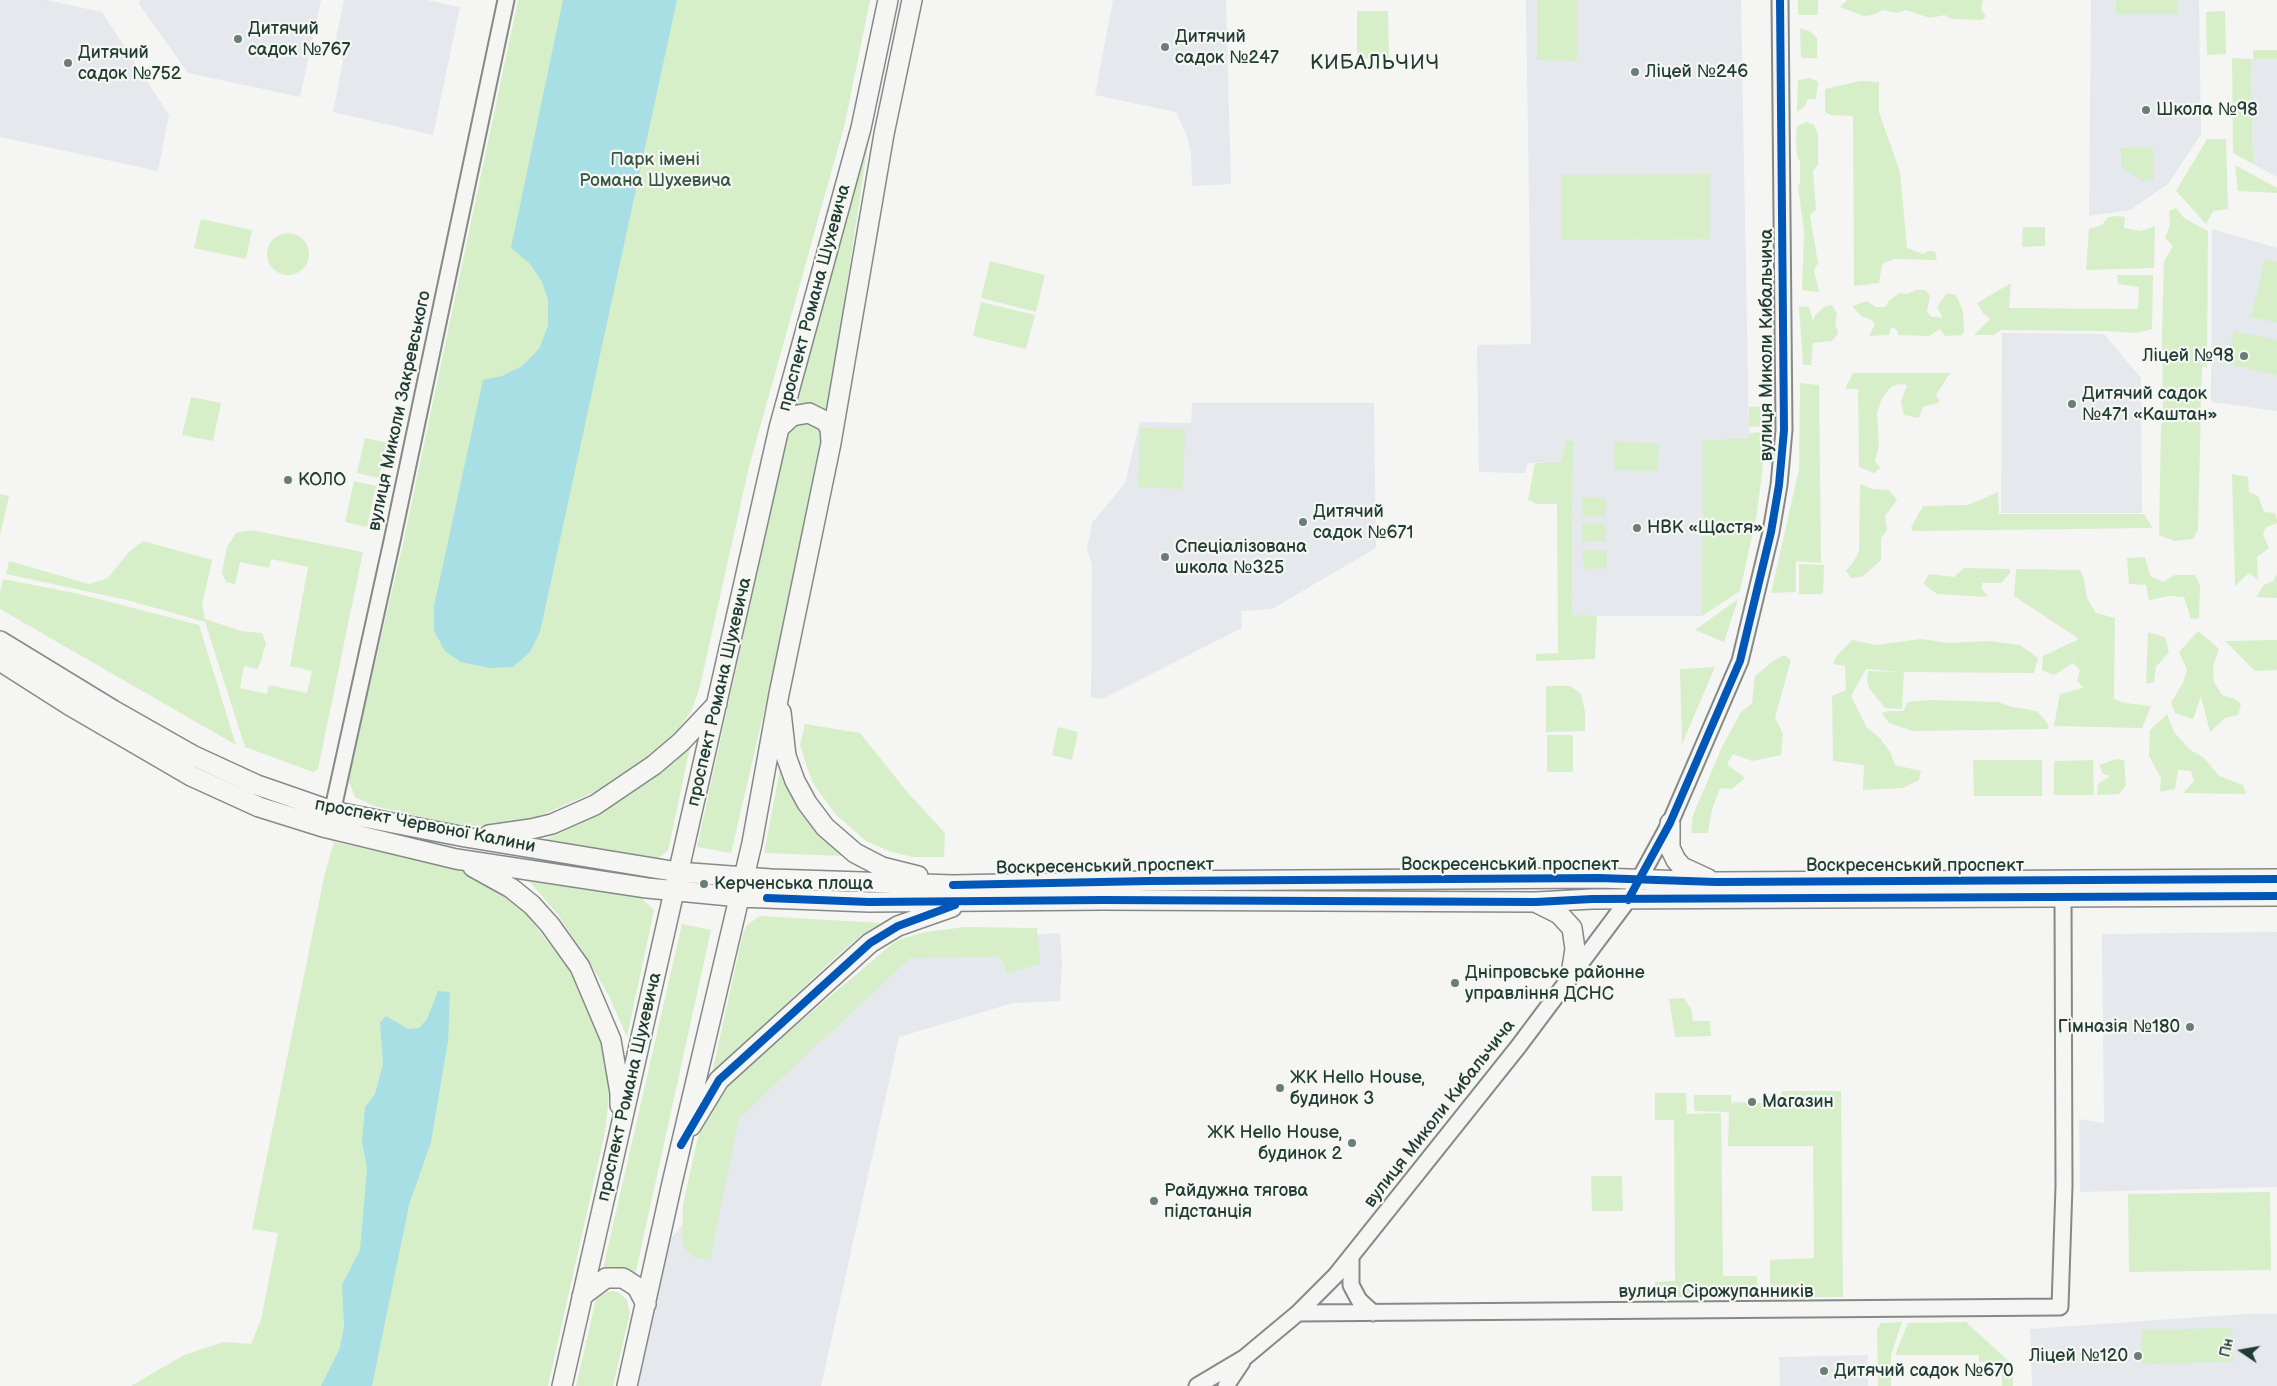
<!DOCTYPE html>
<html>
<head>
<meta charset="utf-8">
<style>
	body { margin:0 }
	#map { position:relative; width:2277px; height:1386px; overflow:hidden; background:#f5f5f3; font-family:"Balsamiq Sans",sans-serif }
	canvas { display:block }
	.north { position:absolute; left:2217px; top:1326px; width:50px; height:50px; -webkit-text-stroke:4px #f6f6f2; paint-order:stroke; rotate:282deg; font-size:14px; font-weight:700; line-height:20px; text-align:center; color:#1f3d34 }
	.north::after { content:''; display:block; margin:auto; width:18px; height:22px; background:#1f3d34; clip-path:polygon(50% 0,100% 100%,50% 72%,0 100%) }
</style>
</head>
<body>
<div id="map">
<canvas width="2277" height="1386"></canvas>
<div class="north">Пн</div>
</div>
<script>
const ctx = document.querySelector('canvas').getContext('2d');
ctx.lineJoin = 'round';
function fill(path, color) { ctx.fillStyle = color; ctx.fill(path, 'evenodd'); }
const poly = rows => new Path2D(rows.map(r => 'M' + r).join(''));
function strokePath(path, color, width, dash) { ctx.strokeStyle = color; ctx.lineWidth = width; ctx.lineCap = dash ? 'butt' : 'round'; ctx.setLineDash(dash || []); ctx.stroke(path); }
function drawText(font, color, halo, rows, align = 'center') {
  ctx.font = font + ' "Balsamiq Sans",sans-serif'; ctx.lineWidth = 4.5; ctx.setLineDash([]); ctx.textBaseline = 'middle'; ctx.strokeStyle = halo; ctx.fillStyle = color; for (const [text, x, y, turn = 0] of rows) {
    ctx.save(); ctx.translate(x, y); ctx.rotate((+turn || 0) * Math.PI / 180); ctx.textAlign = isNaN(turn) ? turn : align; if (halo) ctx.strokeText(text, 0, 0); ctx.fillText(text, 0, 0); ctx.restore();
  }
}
fill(poly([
	[0,0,46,0,102,12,169,115,158,171,0,137],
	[140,0,321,0,300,97,188,73,139,4],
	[344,0,426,0,460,7,433,135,333,112,343,61,335,43],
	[1113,0,1226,0,1231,184,1192,186,1191,153,1187,136,1176,112,1095,95],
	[1526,0,1741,0,1749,438,1703,440,1702,616,1572,616,1573,441,1566,440,1561,462,1528,463,1525,473,1479,472,1477,345,1531,344],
	[2091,0,2199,0,2201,134,2168,184,2130,210,2089,216],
	[2251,59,2277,59,2277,177,2253,164],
	[2212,229,2277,248,2277,411,2211,402],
	[2002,333,2104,334,2141,378,2142,513,2001,513],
	[1192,403,1374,403,1376,548,1272,609,1241,611,1242,628,1102,699,1091,697,1092,564,1087,550,1092,523,1125,483,1140,422,1191,423],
	[2277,932,2277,1187,2080,1192,2079,1119,2104,1123,2102,934],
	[1060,933,1062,960,1060,1001,1013,1003,899,1037,821,1386,636,1386,668,1242,687,1219,710,1123,912,941],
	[2245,1314,2277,1314,2277,1386,2032,1386,2030,1329],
	[1868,1355,1868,1386,1780,1386,1779,1357]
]), '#e5e8ed');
fill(poly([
	[518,0,870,0,845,123,749,467,700,686,692,710,675,734,654,753,599,790,530,820,496,827,457,825,374,806,355,797,348,779,402,548],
	[1537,0,1578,0,1577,61,1537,60],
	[1798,0,1818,0,1818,15,1798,15],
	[1847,0,1983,0,1981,9,1986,16,1982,20,1951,19,1945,15,1930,18,1906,10,1897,13,1883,10,1873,15,1864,16,1840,7],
	[2116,0,2178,0,2177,14,2116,14],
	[1357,11,1388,11,1389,58,1357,59],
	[2225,11,2226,54,2207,55,2206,12],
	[1800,28,1809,31,1817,38,1817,58,1801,58],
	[2253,50,2277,50,2277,59,2253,59],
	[2232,58,2251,59,2253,164,2233,153],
	[1810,78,1818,82,1816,99,1808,99,1805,106,1797,112,1798,80],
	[1860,81,1879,82,1879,112,1900,172,1907,248,1923,254,1928,251,1935,252,1937,260,1894,259,1882,264,1879,283,1854,286,1853,116,1830,115,1825,112,1825,89],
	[1806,122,1814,125,1818,134,1818,164,1813,171,1816,210,1810,215,1818,263,1814,270,1819,292,1802,290,1804,232,1798,186,1800,183,1800,162,1797,156,1796,140,1797,126],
	[869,137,828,411,812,403,793,406],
	[2207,139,2226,139,2228,209,2213,211,2206,224,2176,191],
	[2121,148,2153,148,2154,180,2143,181,2121,167],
	[2235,165,2277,188,2277,193,2238,191],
	[1710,174,1710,239,1562,240,1562,175],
	[2176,208,2184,218,2208,231,2207,368,2202,366,2198,529,2193,539,2174,541,2159,535,2161,427,2163,413,2162,332,2164,261,2173,246,2165,238,2170,224,2169,211],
	[2118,216,2125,217,2124,228,2141,231,2155,226,2154,268,2086,270,2089,229,2102,225,2108,217],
	[201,219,252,230,246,259,194,248],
	[2023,227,2045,227,2045,246,2022,247],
	'267 254a21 21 0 1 1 42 0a21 21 0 1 1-42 0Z',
	[2265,259,2277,262,2277,323,2251,317],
	[990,261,1045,275,1036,312,981,298],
	[2117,275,2153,275,2152,329,2137,333,2104,331,2001,330,1994,335,1974,335,1990,319,1983,313,1977,303,2011,283,2009,308,2138,309,2139,287,2118,284],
	[1916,290,1925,290,1930,295,1927,312,1932,317,1936,317,1943,318,1937,307,1947,293,1956,295,1963,311,1964,330,1962,335,1945,336,1940,329,1929,336,1899,335,1895,328,1891,328,1889,335,1869,336,1875,324,1870,319,1861,316,1852,306,1867,301,1876,307,1885,307,1889,301,1899,293,1907,294],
	[981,302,1035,315,1026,349,973,336],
	[1832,305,1837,314,1835,323,1838,334,1832,341,1813,343,1811,365,1803,365,1799,306,1809,307,1813,321,1815,315,1824,307],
	[2234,331,2277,340,2277,375,2227,364],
	[1853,373,1950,373,1936,395,1940,402,1923,407,1919,418,1904,415,1901,402,1907,385,1899,384,1891,387,1882,398,1877,413,1879,444,1875,461,1880,468,1874,473,1859,467,1858,389,1845,389],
	[1800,383,1819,385,1821,563,1796,561,1796,592,1771,593,1799,469],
	[191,397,221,403,213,441,182,435],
	[1762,406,1768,412,1768,426,1749,427,1749,407],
	[804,421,815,425,822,434,823,440,778,652,731,853,697,847,789,429,793,425],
	[1140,428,1185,429,1183,489,1138,487],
	[1767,432,1757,513,1740,591,1702,616,1703,440,1749,438,1749,433],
	[365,438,387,443,379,478,357,473],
	[1566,440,1573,441,1572,615,1597,616,1595,659,1536,661,1536,654,1558,653,1557,504,1536,504,1528,500,1535,463,1561,462],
	[1614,442,1659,443,1658,471,1614,470],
	[2232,474,2248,477,2249,492,2258,496,2264,512,2275,513,2277,519,2277,523,2266,527,2263,534,2269,548,2257,557,2258,580,2249,573,2235,586],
	[354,481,376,486,367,527,345,522],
	[1860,484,1873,489,1889,490,1897,500,1885,516,1887,530,1881,538,1881,560,1862,577,1851,578,1846,571,1854,561,1859,551],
	[1998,492,1999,514,2144,514,2153,528,1913,531,1911,527,1923,506,1968,505],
	[0,494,9,496,0,536],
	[1582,498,1605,498,1606,516,1583,517],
	[1582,523,1605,523,1606,541,1582,542],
	[251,530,363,552,318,769,313,772,245,747,205,622,127,600,6,574,9,561,89,584,108,578,128,553,143,541,212,560,202,605,205,619,241,631,262,633,266,643,260,664,257,669,244,666,240,688,267,694,269,685,307,693,312,671,290,666,308,567,271,559,269,568,240,562,235,584,226,582,222,573,227,547,236,533],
	[1583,550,1607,550,1607,568,1584,569],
	[2145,557,2150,576,2163,582,2175,575,2195,575,2200,585,2199,618,2191,619,2184,597,2169,596,2149,600,2146,585,2129,584,2127,558],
	[1799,564,1824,565,1823,594,1799,594],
	[1964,568,2010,569,2010,573,2001,583,1982,583,1982,589,1988,597,1937,594,1923,584,1929,574,1954,577],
	[2016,569,2080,570,2084,579,2087,598,2096,613,2115,618,2114,699,2125,703,2151,706,2142,728,2054,726,2060,694,2083,688,2077,680,2080,670,2073,663,2054,675,2042,670,2043,656,2079,639,2014,596],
	[2277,574,2277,598,2256,597,2264,585,2273,581],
	[3,579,79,594,199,625,236,745,0,609,0,593],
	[1738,599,1724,642,1695,630],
	[2198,631,2219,649,2213,666,2214,682,2222,695,2235,699,2241,704,2238,715,2225,718,2210,732,2201,696,2193,719,2175,713,2171,702,2183,683,2187,670,2179,652],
	[2148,632,2165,637,2169,652,2156,667,2154,682,2146,684],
	[1921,639,1949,643,1989,641,2020,645,2038,658,2034,673,1904,672,1902,709,1885,708,1869,688,1867,681,1868,671,1902,672,1866,669,1851,696,1867,728,1879,737,1890,752,1895,765,1921,771,1919,780,1903,788,1863,790,1864,765,1833,761,1832,696,1846,690,1845,666,1833,664,1836,657,1852,640,1876,645],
	[2277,640,2277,670,2255,671,2225,641],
	[1784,655,1791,660,1775,718,1783,734,1781,755,1752,761,1733,754,1727,764,1745,778,1732,789,1720,788,1712,809,1708,833,1691,833,1693,815,1722,747,1741,712,1752,703,1755,676,1772,662],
	[1715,667,1682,744,1680,669],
	[1546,686,1570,686,1581,694,1585,712,1585,731,1546,732],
	[1929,700,1998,702,2012,707,2037,711,2047,723,2049,729,1913,731,1889,723,1882,713,1889,711,1903,711,1908,702],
	[2167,714,2174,732,2189,749,2204,758,2219,776,2243,785,2246,794,2183,793,2194,781,2191,771,2178,770,2175,789,2160,792,2161,778,2149,756,2150,730],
	[805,724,860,733,909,794,945,833,944,857,912,857,889,851,866,841,836,815,813,783,807,767,800,745],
	[1058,727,1078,732,1072,760,1052,755],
	[1547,735,1573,735,1573,772,1547,772],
	[690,748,668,851,657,859,542,841,580,822,655,776],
	[2116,759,2124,760,2126,785,2119,794,2097,795,2098,784,2110,776,2103,774,2099,765],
	[1973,760,2042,760,2042,796,1974,796],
	[2093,760,2094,795,2054,795,2054,761],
	[780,769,795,799,809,822,823,839,842,856,764,853],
	[334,842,453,868,475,875,518,903,568,969,599,1025,607,1062,609,1095,605,1132,548,1386,131,1386,184,1355,223,1342,251,1344,261,1320,278,1233,252,1229,325,873],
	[529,881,640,897,654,910,627,1037,609,996,585,955,558,915],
	[760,916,881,923,861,935,837,956,712,1073,743,933,748,924],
	[682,924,711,930,634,1280,602,1273],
	[965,927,1037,928,1040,964,1007,973,1001,957,910,958,739,1118,710,1260,699,1259,688,1253,682,1243,683,1205,697,1141,708,1112,724,1086,892,944,900,939,926,932],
	[1684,998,1691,1009,1693,1021,1710,1021,1711,1036,1675,1037,1669,999],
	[1782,1091,1841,1091,1843,1297,1770,1297,1770,1260,1814,1258,1813,1146,1728,1146,1729,1112,1694,1111,1694,1095,1731,1095,1732,1106,1734,1102,1781,1104],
	[1655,1093,1686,1093,1687,1114,1721,1113,1723,1276,1757,1276,1758,1297,1655,1297,1655,1282,1675,1281,1674,1120,1655,1120],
	[1591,1176,1622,1176,1623,1211,1592,1211],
	[2270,1192,2271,1270,2129,1272,2128,1194],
	[612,1291,618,1292,627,1300,630,1313,613,1386,576,1386,596,1299,606,1292],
	[1902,1322,1891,1355,1891,1386,1878,1386,1877,1329,1881,1323],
	[1966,1322,2013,1365,2013,1386,2002,1386,2002,1362,1979,1362,1979,1355,1895,1355,1908,1323],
	[2232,1328,2233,1362,2142,1364,2141,1330]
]), '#d6efc9');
fill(poly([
	[563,0,677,0,540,632,530,652,513,667,489,668,461,662,445,651,434,631,434,606,483,380,502,376,522,366,539,349,548,326,548,299,541,280,530,264,511,248],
	[438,991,450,992,448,1041,431,1142,409,1205,372,1386,321,1386,340,1348,344,1326,342,1285,360,1250,367,1168,362,1142,365,1107,375,1094,383,1064,380,1023,386,1016,408,1029,419,1028,427,1019]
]), '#a7dfe4');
const minor = poly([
	[330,822,392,541,506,0],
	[1351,1256,1351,1285,1359,1300,1373,1313],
	[1298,1313,2060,1307,2064,1186,2063,897],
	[1197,1386,1244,1358,1298,1313,1336,1275,1518,1047,1628,900,1670,823,1740,661,1771,532,1779,485,1784,430,1780,0],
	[1226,1386,1242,1362]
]);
const major = poly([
	[779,428,792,416,809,413,825,421,830,428,831,442],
	[0,641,113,710,194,756,257,785,332,811,465,837,678,872,771,879,953,885,1149,881,1599,878,1716,882,2277,879],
	[0,661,69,705,191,776,259,807,323,827,456,859,647,888,740,897,869,902,1103,900,1536,902,1592,899,2277,896],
	[781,712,786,756,795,781,807,803,825,827,855,853,882,867,918,876],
	[1670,823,1670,848,1676,860,1682,867,1708,879],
	[489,835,531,829,552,824,595,805,654,765,681,742,717,704],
	[473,867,511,888,532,905,550,925,580,967,611,1040,620,1093,620,1105],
	[1537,903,1559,914,1572,928,1575,949,1571,974],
	[691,1126,719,1080,870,943,898,926,952,907],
	[582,1296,606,1278,623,1278,637,1287,646,1304],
	[562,1386,779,428,861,128,888,0],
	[627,1386,672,1183,752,843,779,694,831,443,884,134,912,0]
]);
strokePath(minor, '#858a88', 19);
strokePath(major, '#858a88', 22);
strokePath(minor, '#f5f5f3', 15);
strokePath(major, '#f5f5f3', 19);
strokePath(poly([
	[953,885,1149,881,1599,878,1716,882,2277,879],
	[767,898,869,902,1103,900,1536,902,1592,899,2277,896],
	[1628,900,1670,823,1740,661,1771,532,1779,485,1784,430,1780,0],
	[681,1145,719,1080,870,943,898,926,955,905]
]), '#0057b8', 8);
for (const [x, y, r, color] of [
	[238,39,5,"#6a7d77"],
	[1165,47,5,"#6a7d77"],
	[68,63,5,"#6a7d77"],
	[1635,72,5,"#6a7d77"],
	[2146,110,5,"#6a7d77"],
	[2244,356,5,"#6a7d77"],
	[2072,404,5,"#6a7d77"],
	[288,480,5,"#6a7d77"],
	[1303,522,5,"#6a7d77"],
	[1637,528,5,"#6a7d77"],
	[1165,557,5,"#6a7d77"],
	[704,884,5,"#6a7d77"],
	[1455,983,5,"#6a7d77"],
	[2190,1027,5,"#6a7d77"],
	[1280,1088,5,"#6a7d77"],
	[1752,1102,5,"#6a7d77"],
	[1352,1143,5,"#6a7d77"],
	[1154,1201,5,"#6a7d77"],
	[2138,1356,5,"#6a7d77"],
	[1824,1371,5,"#6a7d77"]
]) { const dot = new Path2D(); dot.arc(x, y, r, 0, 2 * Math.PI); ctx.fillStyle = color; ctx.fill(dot); strokePath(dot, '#f6f6f2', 2); }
drawText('18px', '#1f3d34', '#f6f6f2', [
	["Дитячий",248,29],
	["садок №767",248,50],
	["Дитячий",1175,37],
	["садок №247",1175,58],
	["Дитячий",78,53],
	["садок №752",78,74],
	["Ліцей №246",1645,72],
	["Школа №98",2156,110],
	["Ліцей №98",2234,356,"right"],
	["Дитячий садок",2082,394],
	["№471 «Каштан»",2082,415],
	["КОЛО",298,480],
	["Дитячий",1313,512],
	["садок №671",1313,533],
	["НВК «Щастя»",1647,528],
	["Спеціалізована",1175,547],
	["школа №325",1175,568],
	["Керченська площа",714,884],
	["Дніпровське районне",1465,973],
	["управління ДСНС",1465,994],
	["Гімназія №180",2180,1027,"right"],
	["ЖК Hello House,",1290,1078],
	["будинок 3",1290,1099],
	["Магазин",1762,1102],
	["ЖК Hello House,",1342,1133,"right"],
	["будинок 2",1342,1154,"right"],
	["Райдужна тягова",1164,1191],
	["пiдстанцiя",1164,1212],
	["Ліцей №120",2128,1356,"right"],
	["Дитячий садок №670",1834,1371]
], 'left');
drawText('18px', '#375745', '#f6f6f2', [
	["Парк імені",655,160],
	["Романа Шухевича",655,181]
]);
drawText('18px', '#1f3d34', '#f6f6f2', [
	["проспект Романа Шухевича",815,298,-75],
	["вулиця Миколи Кибальчича",1767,345,-90],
	["вулиця Миколи Закревського",400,411,-78],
	["проспект Романа Шухевича",720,692,-77],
	["проспект Червоної Калини",425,826,11],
	["Воскресенський проспект",1510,865],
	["Воскресенський проспект",1915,866],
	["Воскресенський проспект",1105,867,-1],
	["проспект Романа Шухевича",630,1087,-77],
	["вулиця Миколи Кибальчича",1440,1114,-52],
	["вулиця Сірожупанників",1716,1292]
]);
ctx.letterSpacing = '1px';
drawText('20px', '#1f3d34', '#f6f6f2', [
	["КИБАЛЬЧИЧ",1375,64]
]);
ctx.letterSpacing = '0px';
</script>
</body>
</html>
